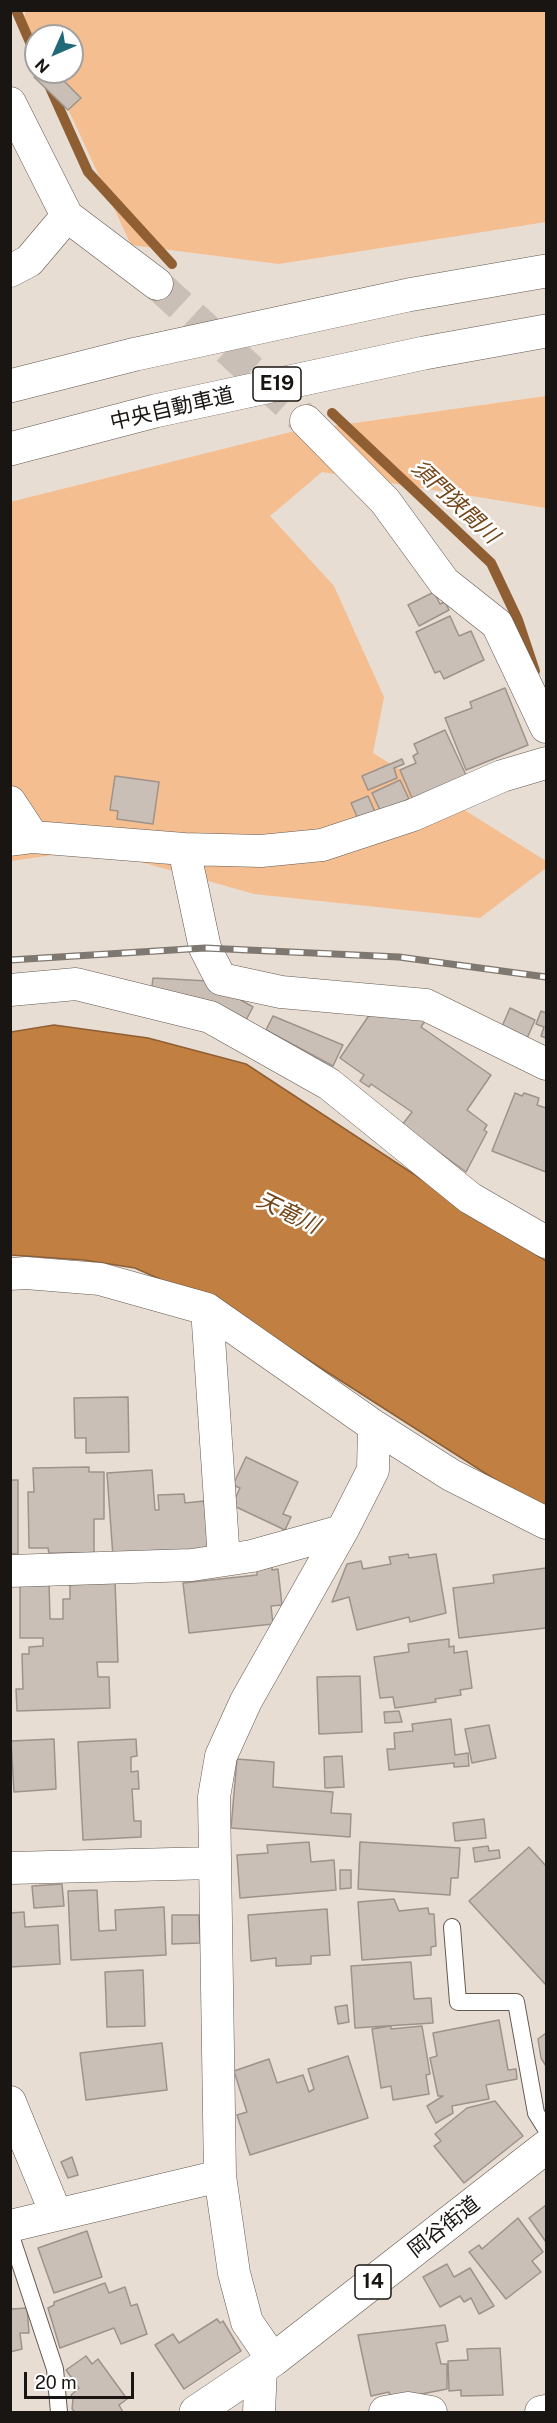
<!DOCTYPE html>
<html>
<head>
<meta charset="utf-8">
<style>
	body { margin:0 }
	#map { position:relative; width:557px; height:2423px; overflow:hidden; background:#e8ddd3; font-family:"Public Sans",sans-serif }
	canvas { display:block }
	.frame { position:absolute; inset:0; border:12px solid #191512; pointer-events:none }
	.north { position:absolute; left:24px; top:24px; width:60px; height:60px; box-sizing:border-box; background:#fff; border:2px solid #a3a1a0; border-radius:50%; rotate:225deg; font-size:16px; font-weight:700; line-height:24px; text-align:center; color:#191512 }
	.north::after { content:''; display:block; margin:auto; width:21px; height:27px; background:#216976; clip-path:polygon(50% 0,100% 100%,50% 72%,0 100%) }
	.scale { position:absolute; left:24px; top:2372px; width:110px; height:27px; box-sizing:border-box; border:3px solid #191512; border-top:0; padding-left:8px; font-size:18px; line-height:21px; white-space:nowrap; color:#191512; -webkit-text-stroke:4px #fff; paint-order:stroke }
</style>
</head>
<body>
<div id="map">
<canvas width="557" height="2423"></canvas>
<div class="frame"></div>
<div class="north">N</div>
<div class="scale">20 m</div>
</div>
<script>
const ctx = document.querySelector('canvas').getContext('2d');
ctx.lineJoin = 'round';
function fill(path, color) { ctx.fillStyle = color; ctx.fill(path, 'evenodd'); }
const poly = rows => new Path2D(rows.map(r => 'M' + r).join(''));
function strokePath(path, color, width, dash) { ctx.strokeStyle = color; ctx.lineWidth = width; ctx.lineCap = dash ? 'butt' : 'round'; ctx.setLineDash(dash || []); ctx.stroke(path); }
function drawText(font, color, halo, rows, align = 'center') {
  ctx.font = font + ' "Public Sans","Noto Sans JP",sans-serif'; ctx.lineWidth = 5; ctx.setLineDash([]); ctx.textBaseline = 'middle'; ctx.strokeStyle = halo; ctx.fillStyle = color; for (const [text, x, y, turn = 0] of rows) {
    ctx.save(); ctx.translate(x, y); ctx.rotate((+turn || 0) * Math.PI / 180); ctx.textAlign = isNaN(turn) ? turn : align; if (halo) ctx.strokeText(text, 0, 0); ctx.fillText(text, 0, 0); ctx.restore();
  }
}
fill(poly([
	[26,10,546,11,546,222,279,264,131,245,51,72,72,72,72,36,36,36,36,42,24,18],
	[546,396,546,508,322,472,270,516,334,586,384,697,373,753,546,861,546,868,480,918,254,894,95,849,11,861,10,502,291,432]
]), '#f5be90');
const water = poly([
	[54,1025,148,1038,246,1064,546,1261,546,1509,513,1491,235,1313,135,1268,84,1260,11,1255,11,1032,54,1025]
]);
fill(water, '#c17f41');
strokePath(water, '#8f5f33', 1.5);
strokePath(poly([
	[16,10,36,56],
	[43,72,88,172,172,264],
	[332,413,491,563,518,620,535,671]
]), '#8f5f33', 10);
const building = poly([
	[39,72,55,72,81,98,68,110,34,77,39,72],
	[434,592,440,604,445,602,449,610,419,626,408,605,434,592],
	[450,616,459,636,471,631,484,660,444,679,440,671,435,673,416,632,450,616],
	[505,688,528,745,466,770,445,718,472,708,470,702,505,688],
	[445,730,466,775,412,798,400,770,416,763,413,756,418,753,414,744,445,730],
	[402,759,404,764,394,768,397,778,368,790,362,776,402,759],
	[115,776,159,782,153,824,117,819,118,811,110,810,115,776],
	[400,780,409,799,381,812,372,793,400,780],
	[368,796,376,814,359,821,351,803,368,796],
	[153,978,208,981,253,1007,245,1022,150,1003,153,978],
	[374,1008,427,1018,421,1027,491,1075,467,1110,487,1125,484,1130,487,1132,466,1172,402,1125,412,1112,371,1084,369,1087,360,1081,364,1075,340,1058,374,1008],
	[510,1008,535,1020,525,1043,500,1031,510,1008],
	[541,1011,546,1013,546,1038,541,1036,544,1027,536,1024,541,1011],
	[273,1016,343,1045,333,1066,266,1030,273,1016],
	[515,1093,522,1096,524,1093,539,1098,537,1105,546,1108,546,1172,492,1151,515,1093],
	[128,1397,129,1452,86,1453,86,1438,75,1438,74,1398,128,1397],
	[246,1457,298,1482,283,1514,291,1517,285,1530,232,1505,240,1488,233,1485,246,1457],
	[89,1467,89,1472,104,1472,104,1519,94,1519,94,1553,49,1553,48,1548,29,1548,28,1492,34,1492,33,1468,89,1467],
	[152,1470,155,1510,159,1510,158,1495,184,1494,185,1503,204,1501,210,1551,113,1557,107,1473,152,1470],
	[10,1480,18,1480,18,1554,10,1554,10,1480],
	[408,1554,409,1558,436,1554,446,1613,410,1622,409,1617,357,1630,349,1597,332,1602,347,1564,361,1561,363,1569,391,1564,389,1557,408,1554],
	[272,1567,272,1570,278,1569,282,1605,271,1606,273,1624,189,1633,183,1583,257,1575,257,1568,272,1567],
	[546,1568,546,1628,459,1638,453,1588,494,1583,493,1575,546,1568],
	[115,1581,118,1662,97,1662,98,1677,109,1677,110,1708,17,1711,16,1689,23,1689,22,1654,29,1654,29,1647,43,1646,43,1638,20,1638,20,1582,49,1582,50,1619,63,1619,63,1599,70,1599,70,1582,115,1581],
	[449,1639,449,1647,454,1646,454,1653,467,1651,472,1688,460,1690,461,1695,435,1699,436,1702,395,1708,393,1697,380,1698,374,1657,409,1652,408,1644,449,1639],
	[360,1676,362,1732,319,1734,317,1677,360,1676],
	[399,1711,402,1722,385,1723,384,1712,399,1711],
	[451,1719,455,1755,468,1753,469,1766,454,1767,454,1763,389,1770,387,1749,395,1749,394,1733,413,1731,412,1724,451,1719],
	[489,1725,496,1758,472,1763,465,1729,489,1725],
	[54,1739,56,1789,14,1792,11,1741,54,1739],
	[136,1739,137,1756,131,1757,131,1772,138,1771,139,1789,132,1789,134,1821,141,1821,141,1837,83,1840,78,1742,136,1739],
	[342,1756,344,1787,325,1788,324,1757,342,1756],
	[237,1759,274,1762,273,1787,333,1792,331,1813,351,1814,350,1837,231,1828,237,1759],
	[484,1819,486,1838,455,1841,453,1823,484,1819],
	[309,1842,311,1862,334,1860,336,1890,240,1898,237,1855,268,1853,267,1845,309,1842],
	[360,1842,460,1848,458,1878,451,1878,450,1895,358,1889,360,1842],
	[488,1846,489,1851,499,1850,500,1858,475,1862,473,1848,488,1846],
	[529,1847,546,1866,546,1985,469,1901,529,1847],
	[340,1870,351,1870,351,1888,340,1889,340,1870],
	[62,1884,64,1906,34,1908,32,1886,62,1884],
	[97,1890,99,1931,116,1930,115,1910,164,1907,166,1955,71,1960,68,1891,97,1890],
	[394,1899,399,1911,428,1908,429,1914,434,1914,436,1946,431,1947,431,1955,362,1960,358,1902,394,1899],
	[327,1909,330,1955,311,1956,311,1964,276,1966,276,1958,251,1961,248,1915,327,1909],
	[24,1912,25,1927,58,1925,60,1964,10,1967,10,1913,24,1912],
	[172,1915,199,1915,200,1943,172,1944,172,1915],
	[411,1962,414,1999,431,1998,433,2023,355,2028,351,1966,411,1962],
	[143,1970,145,2026,107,2027,105,1972,143,1970],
	[347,2005,349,2022,338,2024,335,2007,347,2005],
	[499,2020,508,2070,516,2069,517,2079,486,2085,489,2099,452,2106,453,2113,436,2123,427,2106,443,2096,438,2096,430,2058,437,2056,433,2033,499,2020],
	[391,2026,391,2029,422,2026,430,2074,426,2075,429,2094,393,2100,391,2086,381,2088,372,2029,391,2026],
	[546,2033,546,2066,541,2058,538,2039,546,2033],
	[162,2043,167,2090,86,2100,80,2053,162,2043],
	[348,2056,368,2118,250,2155,237,2115,247,2112,234,2071,269,2059,277,2083,303,2075,309,2092,314,2089,308,2069,348,2056],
	[495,2101,523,2136,464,2183,434,2146,441,2141,435,2134,467,2108,495,2101],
	[72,2157,78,2175,68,2178,61,2162,72,2157],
	[546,2205,546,2242,529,2218,546,2205],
	[518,2218,543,2252,532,2261,541,2272,506,2299,469,2252,479,2245,482,2249,518,2218],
	[87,2231,102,2277,54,2293,38,2248,87,2231],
	[447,2264,454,2277,470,2268,494,2306,479,2314,471,2298,464,2302,460,2296,440,2307,423,2277,447,2264],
	[105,2283,109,2293,125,2287,131,2306,137,2304,147,2334,121,2344,114,2328,60,2348,48,2308,54,2305,54,2302,105,2283],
	[10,2305,12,2309,27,2308,29,2333,20,2333,22,2349,10,2352,10,2305],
	[217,2319,220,2323,223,2321,241,2351,184,2389,155,2345,173,2334,179,2343,217,2319],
	[445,2325,448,2341,436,2343,441,2364,447,2364,447,2389,391,2400,389,2392,371,2396,358,2335,445,2325],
	[500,2348,503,2395,461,2396,461,2390,449,2391,448,2361,468,2360,467,2349,500,2348],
	[86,2356,92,2364,98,2359,127,2399,119,2405,123,2412,75,2412,72,2409,73,2399,71,2395,79,2388,66,2370,86,2356]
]);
fill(building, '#cabfb6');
strokePath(building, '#9e938a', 1.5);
strokePath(poly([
	[157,284,306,421]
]), '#c9bfb6', 32, [32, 16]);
const service = poly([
	[452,1927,458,2002,516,2002,536,2113,546,2129],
	[10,2233,55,2369,59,2412]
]);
const minor = poly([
	[10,103,67,216,157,284],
	[10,271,29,261,67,216],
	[306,421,385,501,444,582,497,624,546,727],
	[10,802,33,837],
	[10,840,33,837,184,849,261,851,322,845,413,815,502,776,546,763],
	[184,849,205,948,221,979,281,992,426,1005,546,1064],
	[10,990,76,984,210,1017,329,1084,470,1198,546,1242],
	[10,1274,26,1273,100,1279,207,1309,374,1426,373,1470,342,1531,246,1701,221,1756,214,1797,220,2176,234,2273,247,2322,273,2360],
	[207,1309,224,1560],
	[374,1426,451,1475,546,1523],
	[10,1571,192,1565,252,1556,342,1531],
	[10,1868,214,1863],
	[10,2102,56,2214],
	[10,2226,220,2176],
	[259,2412,261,2368],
	[385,2412,408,2408,431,2412],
	[541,2412,546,2411]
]);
const primary = poly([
	[196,2412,273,2360,546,2147]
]);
const motorway = poly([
	[10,386,136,354,408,295,546,271],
	[10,449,155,411,424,353,546,331]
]);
strokePath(service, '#635951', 18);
strokePath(minor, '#635951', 33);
strokePath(primary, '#635951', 34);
strokePath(motorway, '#635951', 34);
strokePath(service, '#fff', 16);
strokePath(minor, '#fff', 32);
strokePath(primary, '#fff', 33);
strokePath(motorway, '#fff', 33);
const rail = poly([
	[10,960,205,948,399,957,546,977]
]);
strokePath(rail, '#7f7871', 7);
strokePath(rail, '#fff', 4.5, [14]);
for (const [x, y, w] of [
	[277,384,48],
	[373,2282,36]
]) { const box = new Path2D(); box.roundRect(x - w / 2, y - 17, w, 34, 4.5); ctx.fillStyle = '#fff'; ctx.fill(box); strokePath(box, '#191512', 1.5); }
drawText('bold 20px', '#191512', null, [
	["E19",277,384],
	["14",373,2282]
]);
drawText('21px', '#191512', '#fff', [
	["中央自動車道",172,409,-13],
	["岡谷街道",444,2227,-38]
]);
drawText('italic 22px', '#734618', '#fff', [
	["須門狭間川",455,502,43],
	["天竜川",288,1213,26]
]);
</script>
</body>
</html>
